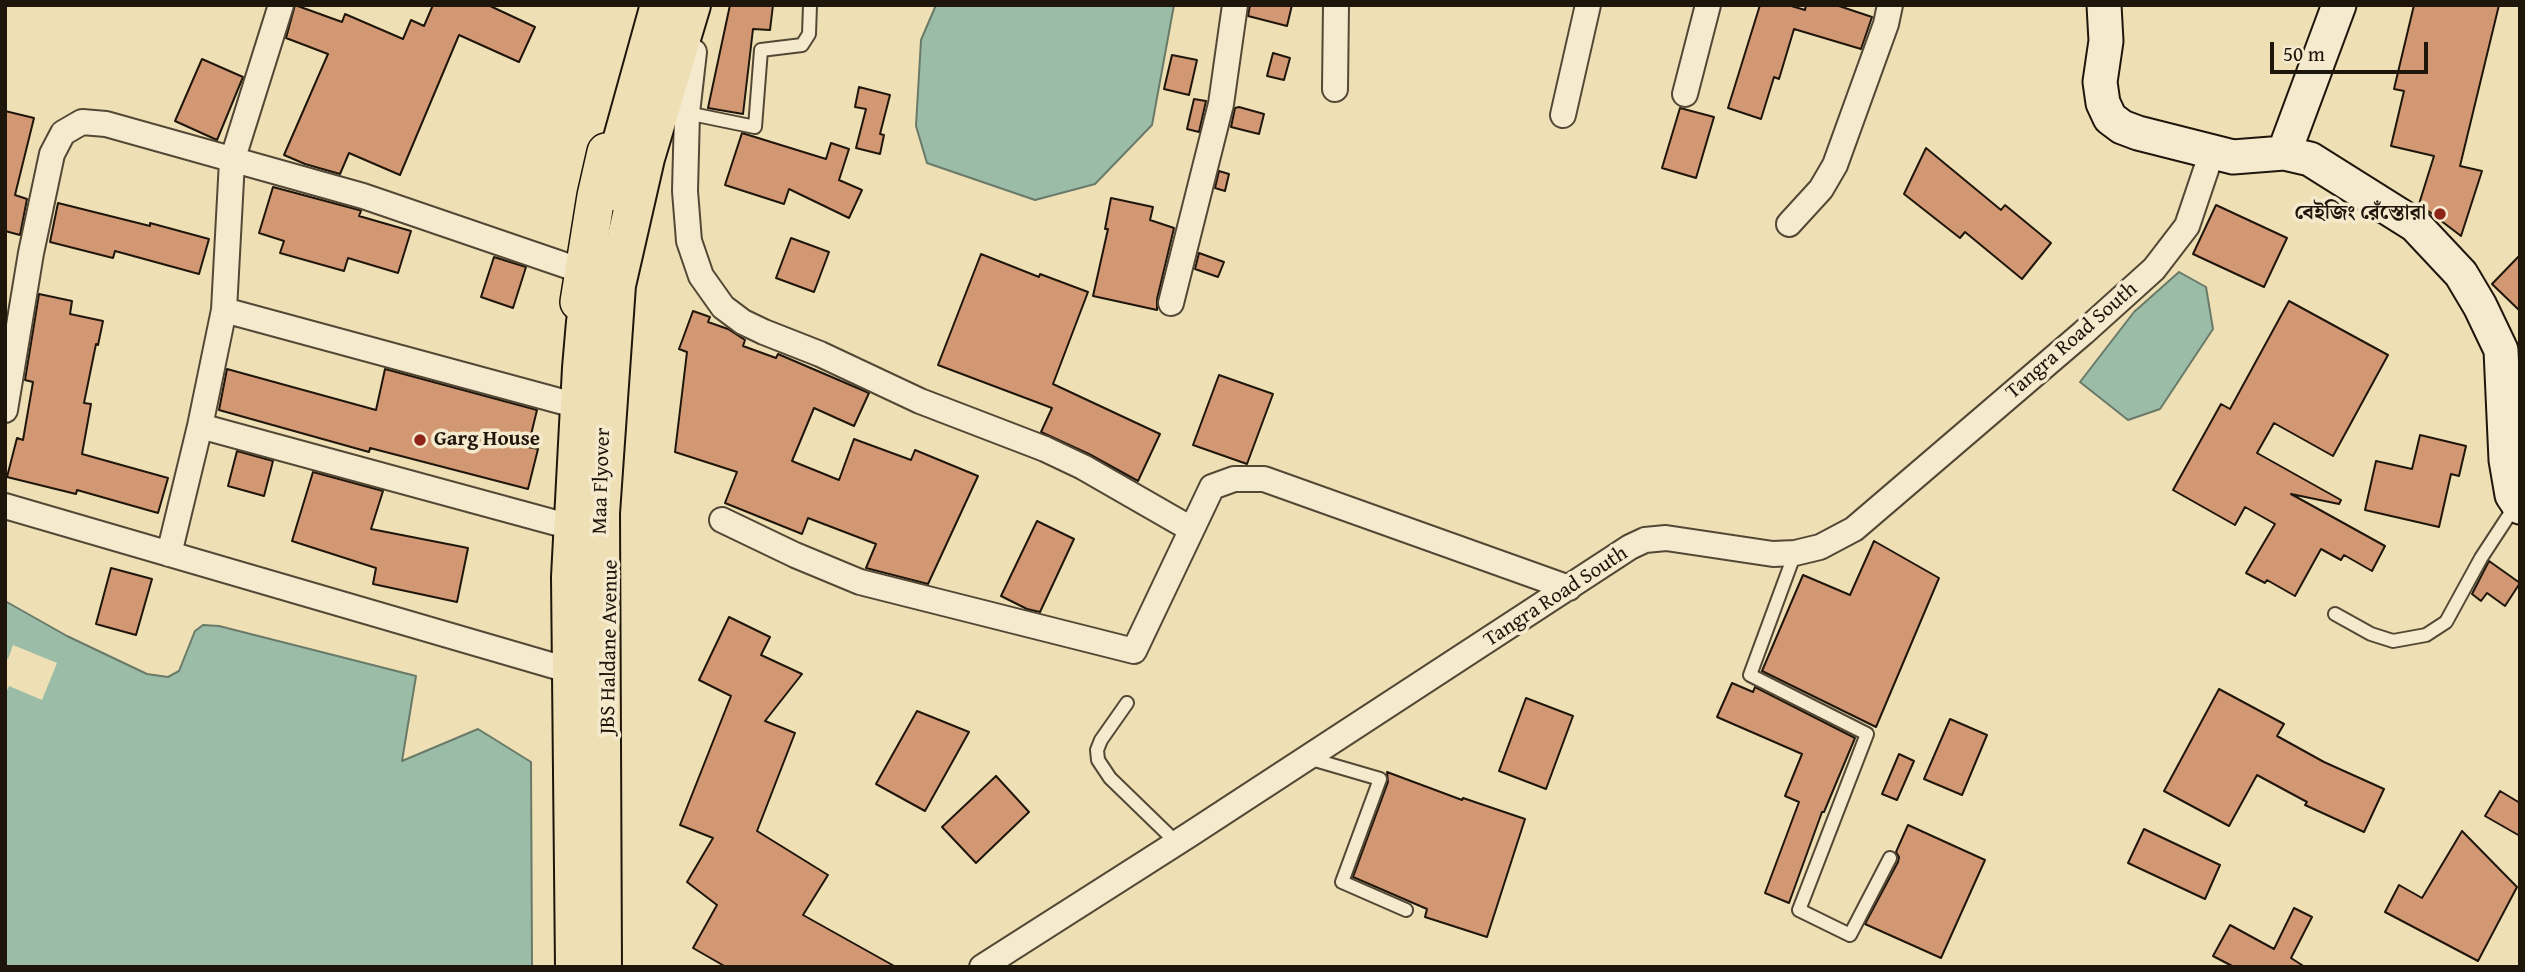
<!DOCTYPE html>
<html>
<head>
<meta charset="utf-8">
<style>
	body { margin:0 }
	#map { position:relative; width:2525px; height:972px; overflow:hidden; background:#efdfb4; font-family:"Gentium Book Plus",serif }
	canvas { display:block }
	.frame { position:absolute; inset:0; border:7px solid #1f160b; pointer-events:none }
	.scale { position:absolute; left:2270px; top:42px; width:158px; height:32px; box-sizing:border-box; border:4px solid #1f160b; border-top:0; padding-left:9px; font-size:21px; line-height:24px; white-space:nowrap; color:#1f160b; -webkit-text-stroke:5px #f5eace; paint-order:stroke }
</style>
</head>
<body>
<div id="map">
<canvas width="2525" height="972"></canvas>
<div class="frame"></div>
<div class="scale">50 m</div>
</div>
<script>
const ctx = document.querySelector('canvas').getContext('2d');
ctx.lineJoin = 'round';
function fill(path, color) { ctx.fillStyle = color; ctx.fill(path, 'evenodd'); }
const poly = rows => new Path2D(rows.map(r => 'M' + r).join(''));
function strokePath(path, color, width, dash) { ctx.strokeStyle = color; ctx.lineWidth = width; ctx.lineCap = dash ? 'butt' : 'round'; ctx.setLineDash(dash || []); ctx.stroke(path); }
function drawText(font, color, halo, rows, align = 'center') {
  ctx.font = font + ' "Gentium Book Plus","Noto Serif Bengali",serif'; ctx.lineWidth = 7; ctx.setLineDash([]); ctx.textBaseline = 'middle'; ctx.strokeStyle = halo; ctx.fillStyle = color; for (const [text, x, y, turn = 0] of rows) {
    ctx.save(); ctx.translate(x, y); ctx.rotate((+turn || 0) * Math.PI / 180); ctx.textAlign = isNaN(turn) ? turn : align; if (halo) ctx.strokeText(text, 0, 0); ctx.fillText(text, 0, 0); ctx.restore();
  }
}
const water = poly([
	[936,5,1174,5,1152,125,1095,184,1035,200,927,163,916,126,921,40,936,5],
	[2179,272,2206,287,2213,329,2160,409,2128,420,2080,382,2134,312,2179,272],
	[5,601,67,636,147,674,168,677,179,671,195,631,203,625,219,626,416,676,402,761,478,729,531,762,532,967,5,967,5,601]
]);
fill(water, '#9bbda7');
strokePath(water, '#697a69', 2);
fill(poly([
	[13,645,57,663,42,700,9,686,5,695,5,658,8,659]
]), '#efdfb4');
const building = poly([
	[295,5,342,22,345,14,403,39,411,20,424,26,433,5,488,5,535,27,519,62,459,35,400,175,349,153,340,174,305,164,284,155,328,54,286,38,295,5],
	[730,5,773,5,770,30,753,29,743,114,708,108,730,5],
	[1250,5,1292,5,1287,26,1248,16,1250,5],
	[1760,5,1788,5,1805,10,1806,5,1836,5,1872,17,1861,49,1794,29,1779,79,1774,77,1761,119,1728,108,1760,5],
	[2414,5,2499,5,2460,166,2482,171,2461,236,2419,204,2434,156,2391,146,2404,91,2394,89,2414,5],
	[1273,53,1290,58,1284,80,1267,76,1273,53],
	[1172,55,1197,60,1189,95,1164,89,1172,55],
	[202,59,243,77,217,140,175,121,202,59],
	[859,87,890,95,880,134,884,135,880,154,856,148,866,109,855,107,859,87],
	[1194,99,1206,101,1199,132,1187,129,1194,99],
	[1239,107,1264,114,1259,134,1231,127,1235,108,1239,107],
	[1680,108,1714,117,1696,178,1662,168,1680,108],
	[5,111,34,118,15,195,27,199,20,235,5,231,5,111],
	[742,133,826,159,831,143,849,149,839,180,862,190,849,218,789,189,784,204,725,185,742,133],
	[1926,148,2001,210,2005,205,2051,243,2022,279,1965,232,1960,238,1904,194,1926,148],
	[1219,171,1229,174,1225,191,1215,188,1219,171],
	[273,187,359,210,361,211,359,216,411,231,398,273,348,258,344,271,280,253,284,241,259,233,273,187],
	[1111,198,1153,207,1150,220,1174,228,1157,299,1157,310,1093,296,1108,229,1105,229,1111,198],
	[58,203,150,226,150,223,209,239,199,274,115,251,113,258,50,242,58,203],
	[2216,205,2287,238,2264,287,2193,254,2216,205],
	[791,238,829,252,814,292,776,278,791,238],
	[1199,253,1224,262,1218,277,1195,269,1199,253],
	[981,254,1039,277,1040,274,1088,292,1053,384,1160,434,1138,481,1089,454,1041,432,1052,408,938,365,981,254],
	[2520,255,2520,311,2492,284,2520,255],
	[494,257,526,267,513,308,481,297,494,257],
	[39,294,72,301,70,314,103,321,98,345,96,344,84,403,91,404,82,454,168,478,158,513,77,490,76,494,7,477,17,438,23,440,33,382,25,380,39,294],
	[2289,301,2388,355,2333,456,2274,423,2257,453,2341,500,2339,504,2291,494,2385,546,2372,571,2344,555,2341,560,2321,549,2295,596,2267,580,2265,583,2246,573,2275,524,2245,507,2235,525,2173,490,2221,404,2230,409,2289,301],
	[693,311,710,317,708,322,728,329,745,340,743,346,776,358,778,354,869,393,854,426,814,408,792,461,839,480,854,439,911,460,915,450,978,476,928,584,866,568,876,544,808,518,802,534,725,503,737,472,675,452,687,352,679,349,693,311],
	[227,369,376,410,385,369,537,410,528,447,538,449,528,489,370,448,369,452,219,410,227,369],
	[1219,375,1273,394,1247,464,1193,445,1219,375],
	[2420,435,2466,446,2459,476,2451,474,2439,527,2365,510,2376,461,2412,469,2420,435],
	[237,451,273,461,264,496,228,486,237,451],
	[313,472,383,491,371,529,468,548,457,602,373,584,376,568,292,541,313,472],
	[1037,521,1074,539,1040,612,1027,609,1001,596,1037,521],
	[1874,541,1939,578,1876,727,1762,671,1803,575,1850,595,1874,541],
	[2489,561,2520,583,2505,606,2487,593,2481,601,2472,594,2489,561],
	[111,568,152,579,136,635,96,624,111,568],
	[729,617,770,637,761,655,802,674,765,721,795,733,757,831,828,875,803,915,896,967,726,967,693,948,717,905,687,882,713,838,680,825,731,696,699,680,729,617],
	[1732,683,1753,692,1755,687,1855,738,1824,812,1822,812,1789,903,1765,893,1799,802,1785,796,1802,754,1717,717,1732,683],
	[2219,689,2284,724,2277,736,2324,762,2384,789,2364,832,2305,805,2307,802,2257,775,2229,826,2164,791,2219,689],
	[1526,698,1573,716,1546,789,1499,771,1526,698],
	[917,711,969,732,925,811,876,784,917,711],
	[1950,719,1987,735,1962,795,1924,779,1950,719],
	[1899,754,1914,761,1897,800,1882,794,1899,754],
	[1387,772,1462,800,1463,798,1525,819,1487,937,1425,917,1427,909,1353,877,1388,782,1387,772],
	[996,776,1029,812,976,863,942,827,996,776],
	[2500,791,2520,803,2520,836,2485,816,2500,791],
	[1908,825,1985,860,1941,958,1865,924,1898,862,1899,857,1896,852,1908,825],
	[2144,829,2220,865,2205,899,2128,863,2144,829],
	[2462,831,2517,887,2478,961,2385,912,2399,885,2422,898,2462,831],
	[2294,908,2312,917,2291,958,2305,967,2234,967,2213,956,2230,925,2274,949,2294,908]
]);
fill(building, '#d29874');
strokePath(building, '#1f160b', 2);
const lane = poly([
	[687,113,755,127,761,50,802,45,809,34,810,5],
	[1795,553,1750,675,1867,734,1799,910,1850,935,1890,858],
	[2335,614,2371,634,2393,641,2426,635,2446,622,2481,558,2517,503],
	[1127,703,1101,740,1097,750,1098,760,1110,778,1177,843],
	[1308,758,1380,779,1342,882,1406,910]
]);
const street = poly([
	[694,52,687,113,685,191,689,241,701,276,723,307,743,322,764,332,820,354,920,401,1045,449,1083,467,1191,529],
	[1335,89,1336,5],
	[1685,94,1708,5],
	[1563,115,1588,5],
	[1789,224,1821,189,1835,165,1886,24,1890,5],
	[1171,303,1221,104,1235,5],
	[224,310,567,403],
	[5,410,31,253,52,154,63,133,82,122,106,124,363,196,585,272],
	[200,426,560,524],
	[5,506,561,668],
	[722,520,795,555,860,582,1134,651,1212,487,1234,479,1264,479,1569,588],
	[169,554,200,426,224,310,232,161,281,5],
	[982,967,1189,835,1630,547,1645,540,1666,538,1773,554,1795,553,1820,547,1854,529,2083,333,2154,269,2187,226,2212,152]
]);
const secondary = poly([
	[2104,5,2106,41,2100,82,2103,103,2110,118,2122,127,2138,133,2233,157,2284,153],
	[2339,5,2284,153,2310,159,2415,225,2461,274,2480,306,2501,350,2506,460,2512,495,2520,507]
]);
const primary = poly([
	[579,302,596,196,606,152]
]);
const highway = poly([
	[611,191,620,149,660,5],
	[575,967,571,577,582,368,586,322,595,270],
	[602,967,600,513,616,285,645,158,691,5]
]);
strokePath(lane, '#534835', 16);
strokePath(street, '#534835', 28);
strokePath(secondary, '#1f160b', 37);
strokePath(primary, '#1f160b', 40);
strokePath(highway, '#1f160b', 42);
strokePath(lane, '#f5eace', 12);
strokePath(street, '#f5eace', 24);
strokePath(secondary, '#f5eace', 33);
strokePath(primary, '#efdfb4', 37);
strokePath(highway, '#efdfb4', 38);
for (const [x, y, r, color] of [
	[2440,214,7,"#8f2418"],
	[420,440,7,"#8f2418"]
]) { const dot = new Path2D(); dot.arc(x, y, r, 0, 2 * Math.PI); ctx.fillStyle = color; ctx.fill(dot); strokePath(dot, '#f5eace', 2.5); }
drawText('bold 21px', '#1f160b', '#f5eace', [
	["বেইজিং রেঁস্তোরা",2426,214],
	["Garg House",434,440,"left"]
], 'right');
drawText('21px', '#1f160b', '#f5eace', [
	["Tangra Road South",2072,341,-41],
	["Maa Flyover",602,481,-88],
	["Tangra Road South",1556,597,-33],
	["JBS Haldane Avenue",610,647,-89]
]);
</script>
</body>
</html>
